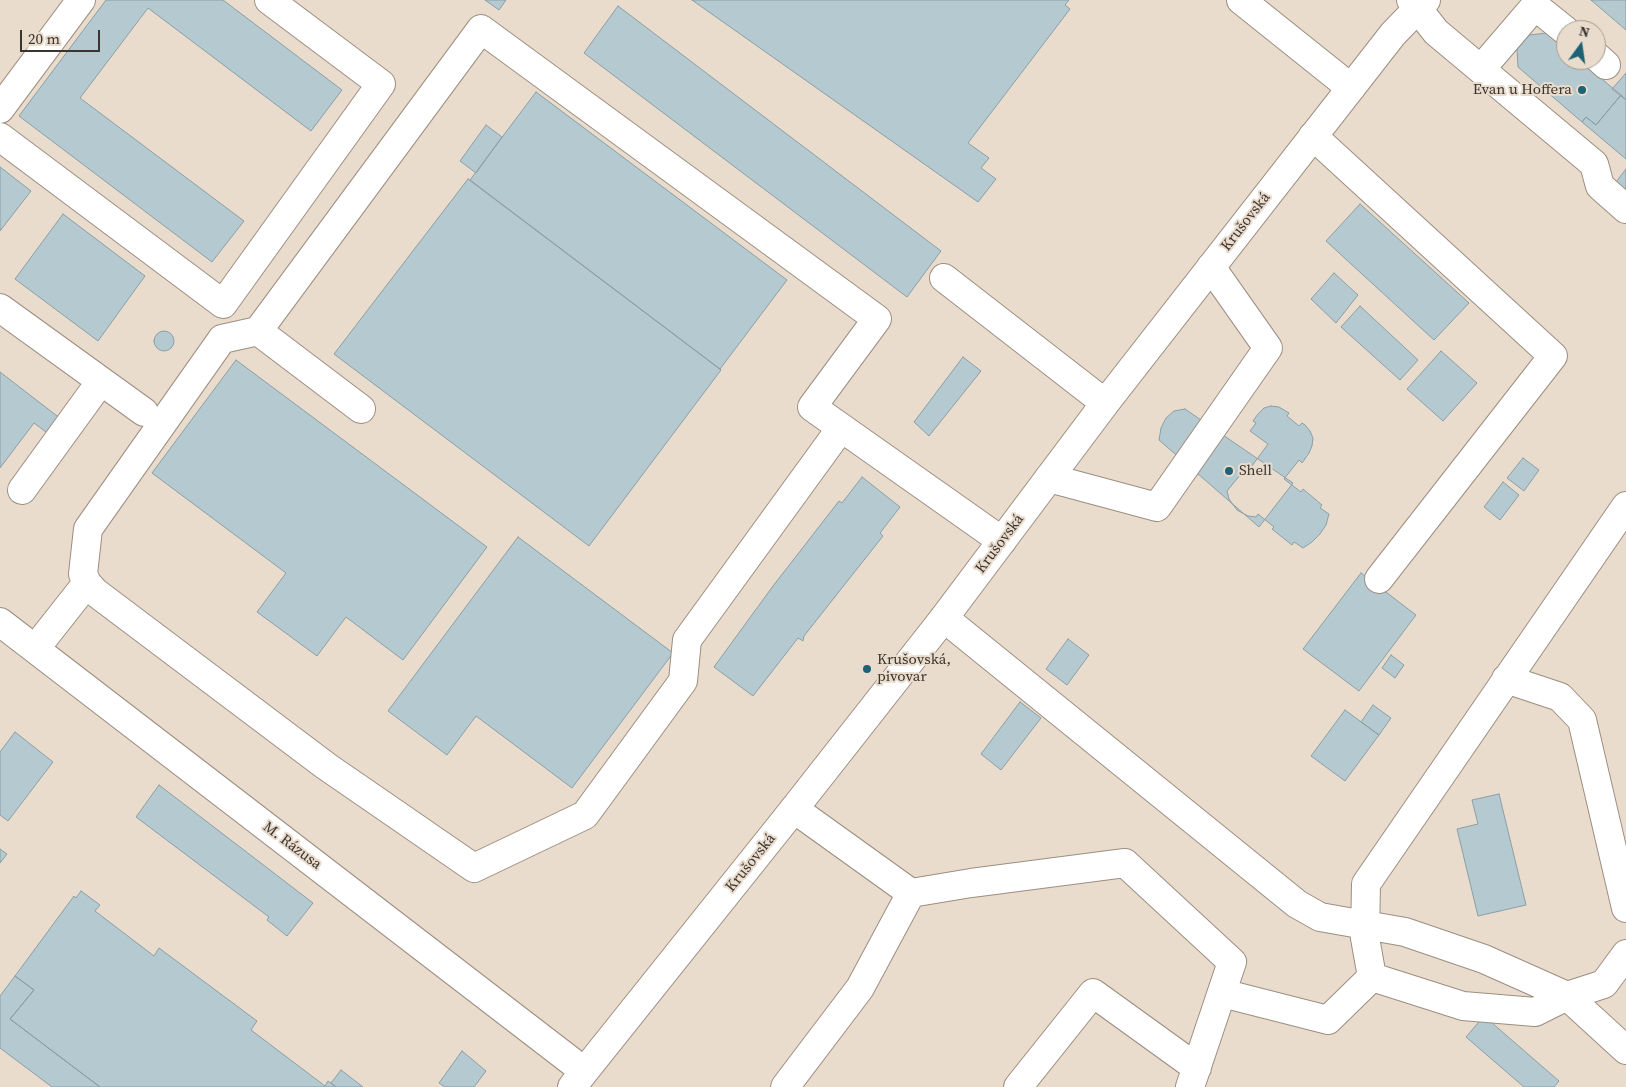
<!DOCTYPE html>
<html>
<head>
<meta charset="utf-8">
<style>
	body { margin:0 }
	#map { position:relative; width:1626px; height:1087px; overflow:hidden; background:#eadccd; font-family:"Source Serif 4",serif }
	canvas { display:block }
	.north { position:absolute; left:1556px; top:20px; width:50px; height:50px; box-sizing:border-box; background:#eadccd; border:1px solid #a4998e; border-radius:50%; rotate:14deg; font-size:14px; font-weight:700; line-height:20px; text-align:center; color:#3b352f }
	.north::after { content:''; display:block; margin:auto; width:18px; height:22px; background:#1e6275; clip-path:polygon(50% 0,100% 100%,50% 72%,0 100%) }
	.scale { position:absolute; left:20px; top:30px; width:80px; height:22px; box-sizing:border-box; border:2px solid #3b352f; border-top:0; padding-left:6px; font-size:15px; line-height:18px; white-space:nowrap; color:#3b352f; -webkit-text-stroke:4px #eadccd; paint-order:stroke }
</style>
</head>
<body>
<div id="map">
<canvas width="1626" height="1087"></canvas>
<div class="north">N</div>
<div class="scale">20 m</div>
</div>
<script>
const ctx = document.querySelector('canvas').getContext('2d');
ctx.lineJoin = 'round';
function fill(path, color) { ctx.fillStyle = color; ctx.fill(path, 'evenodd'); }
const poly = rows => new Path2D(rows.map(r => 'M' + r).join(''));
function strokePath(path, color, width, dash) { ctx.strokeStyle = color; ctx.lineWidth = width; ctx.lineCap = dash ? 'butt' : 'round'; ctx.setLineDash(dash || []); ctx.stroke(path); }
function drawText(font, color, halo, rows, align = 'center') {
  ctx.font = font + ' "Source Serif 4",serif'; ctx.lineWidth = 4; ctx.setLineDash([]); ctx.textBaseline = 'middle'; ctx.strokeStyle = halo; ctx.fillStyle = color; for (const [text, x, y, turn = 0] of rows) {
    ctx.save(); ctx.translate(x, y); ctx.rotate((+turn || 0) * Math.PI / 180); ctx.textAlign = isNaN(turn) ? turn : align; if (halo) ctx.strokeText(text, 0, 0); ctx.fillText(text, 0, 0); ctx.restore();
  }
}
const building = poly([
	[106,0,223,0,342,90,311,131,148,8,80,98,244,221,212,262,19,116,106,0],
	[485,0,506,0,499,10,485,0],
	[692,0,1069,0,1065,5,1070,9,968,143,989,158,981,168,996,179,978,202,692,0],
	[1591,0,1626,0,1626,30,1591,0],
	[618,6,941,251,907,297,584,53,618,6],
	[1547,33,1566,49,1566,60,1579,60,1621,95,1596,125,1586,117,1582,122,1518,67,1517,49,1529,35,1547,33],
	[1626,73,1626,100,1612,89,1626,73],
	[536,92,787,280,720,369,470,180,536,92],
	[1621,95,1626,100,1626,159,1582,122,1586,117,1596,125,1621,95],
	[486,125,502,137,476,173,460,161,486,125],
	[0,167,31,191,0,231,0,167],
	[1626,169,1626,190,1616,182,1626,169],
	[468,179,721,370,589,546,334,354,468,179],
	[1360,204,1469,303,1434,340,1326,241,1360,204],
	[63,214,145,276,98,341,15,279,63,214],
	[1334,273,1358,295,1336,323,1311,299,1334,273],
	[1360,306,1418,360,1400,380,1341,327,1360,306],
	'154 341a10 10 0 1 1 20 0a10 10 0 1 1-20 0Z',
	[1441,351,1477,383,1443,421,1407,389,1441,351],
	[963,357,981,371,929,436,914,422,963,357],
	[236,360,487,547,403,660,346,617,317,656,257,612,286,573,152,473,236,360],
	[0,372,61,419,50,435,34,423,0,468,0,372],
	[1271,406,1279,407,1289,413,1287,416,1299,426,1302,423,1305,425,1310,431,1313,438,1312,446,1309,453,1302,463,1299,460,1284,479,1301,492,1303,489,1322,505,1320,508,1329,514,1326,525,1320,534,1312,542,1303,548,1294,542,1292,545,1272,529,1274,527,1258,514,1256,517,1248,516,1237,510,1229,499,1227,491,1246,468,1249,470,1268,444,1250,431,1256,423,1253,421,1258,414,1264,408,1271,406],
	[1185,409,1293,483,1259,527,1159,440,1161,428,1166,418,1174,411,1185,409],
	[1523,458,1539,470,1524,491,1507,478,1523,458],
	[862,477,900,507,880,533,883,536,804,636,803,641,798,638,753,696,714,667,773,586,839,501,842,503,862,477],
	[1503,482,1519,495,1500,520,1484,507,1503,482],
	[518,537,673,653,572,788,476,716,447,755,388,711,518,537],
	[1361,573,1416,615,1359,691,1303,649,1361,573],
	[1068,639,1089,655,1067,685,1046,669,1068,639],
	[1391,655,1404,665,1395,678,1382,668,1391,655],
	[1020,702,1041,718,1001,770,981,754,1020,702],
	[1373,705,1391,718,1379,735,1361,722,1373,705],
	[1345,710,1379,735,1345,781,1311,756,1345,710],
	[15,732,53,762,8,821,0,815,0,752,15,732],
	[159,785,313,903,287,936,267,920,269,917,136,817,159,785],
	[1499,794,1526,905,1478,916,1457,829,1478,824,1472,800,1499,794],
	[0,849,7,854,0,863,0,849],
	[81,891,100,905,95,911,154,956,159,948,257,1021,251,1030,325,1086,328,1081,336,1087,100,1087,10,1019,34,990,15,976,74,896,76,898,81,891],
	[15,976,34,990,10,1019,100,1087,52,1087,0,1048,0,996,15,976],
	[1484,1016,1559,1081,1554,1087,1524,1087,1466,1037,1484,1016],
	[462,1051,486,1071,474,1087,445,1087,439,1083,462,1051],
	[341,1070,363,1087,336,1087,331,1083,341,1070]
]);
fill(building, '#b4c9d0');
strokePath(building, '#8a9ea5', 1);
const minor = poly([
	[1241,0,1351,88],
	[1411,0,1436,32,1594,164,1600,186,1626,209],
	[1596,56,1606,65],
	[1481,69,1535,6,1566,31],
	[0,109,81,0],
	[1313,136,1553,356,1379,579],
	[0,137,223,304,381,84,269,0],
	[944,278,1105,403],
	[0,308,144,412],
	[258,331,361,409],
	[841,428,687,640,683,681,585,815,474,868,326,766,95,592,87,583,83,574,88,529,222,339,258,331,481,29,877,319,812,407,1002,541],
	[1049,478,1157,507,1268,348,1211,267],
	[22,490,101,381],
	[944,618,1297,904,1320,917,1405,932,1484,959,1567,996,1626,1050],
	[0,622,584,1071],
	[35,649,87,583],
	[1506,679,1560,697,1582,720,1626,908],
	[911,893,971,883,1125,863,1232,962,1190,1087],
	[1372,977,1463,1006,1535,1012,1567,996,1604,984,1626,954],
	[1222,993,1328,1020,1372,977,1365,938,1366,884,1626,506],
	[785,1087,860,988,911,893,794,809],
	[1018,1087,1093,993,1197,1068]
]);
const major = poly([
	[572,1087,794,809,944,618,1106,402,1393,34,1426,0]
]);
strokePath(minor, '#9c8e81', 30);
strokePath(major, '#9c8e81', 30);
strokePath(minor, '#fff', 28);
strokePath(major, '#fff', 28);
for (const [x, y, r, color] of [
	[1582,90,5,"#1e6275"],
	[1229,471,5,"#1e6275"],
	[867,669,5,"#1e6275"]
]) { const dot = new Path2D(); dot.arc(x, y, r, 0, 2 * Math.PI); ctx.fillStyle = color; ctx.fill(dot); strokePath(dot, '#eadccd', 2); }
drawText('15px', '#3b352f', '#eadccd', [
	["Evan u Hoffera",1572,90,"right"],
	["Shell",1239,471],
	["Krušovská,",877,660],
	["pivovar",877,677]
], 'left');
drawText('15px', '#3b352f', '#eadccd', [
	["Krušovská",1246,222,-52],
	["Krušovská",1000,544,-53],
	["M. Rázusa",292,846,37],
	["Krušovská",751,863,-51]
]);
</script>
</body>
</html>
